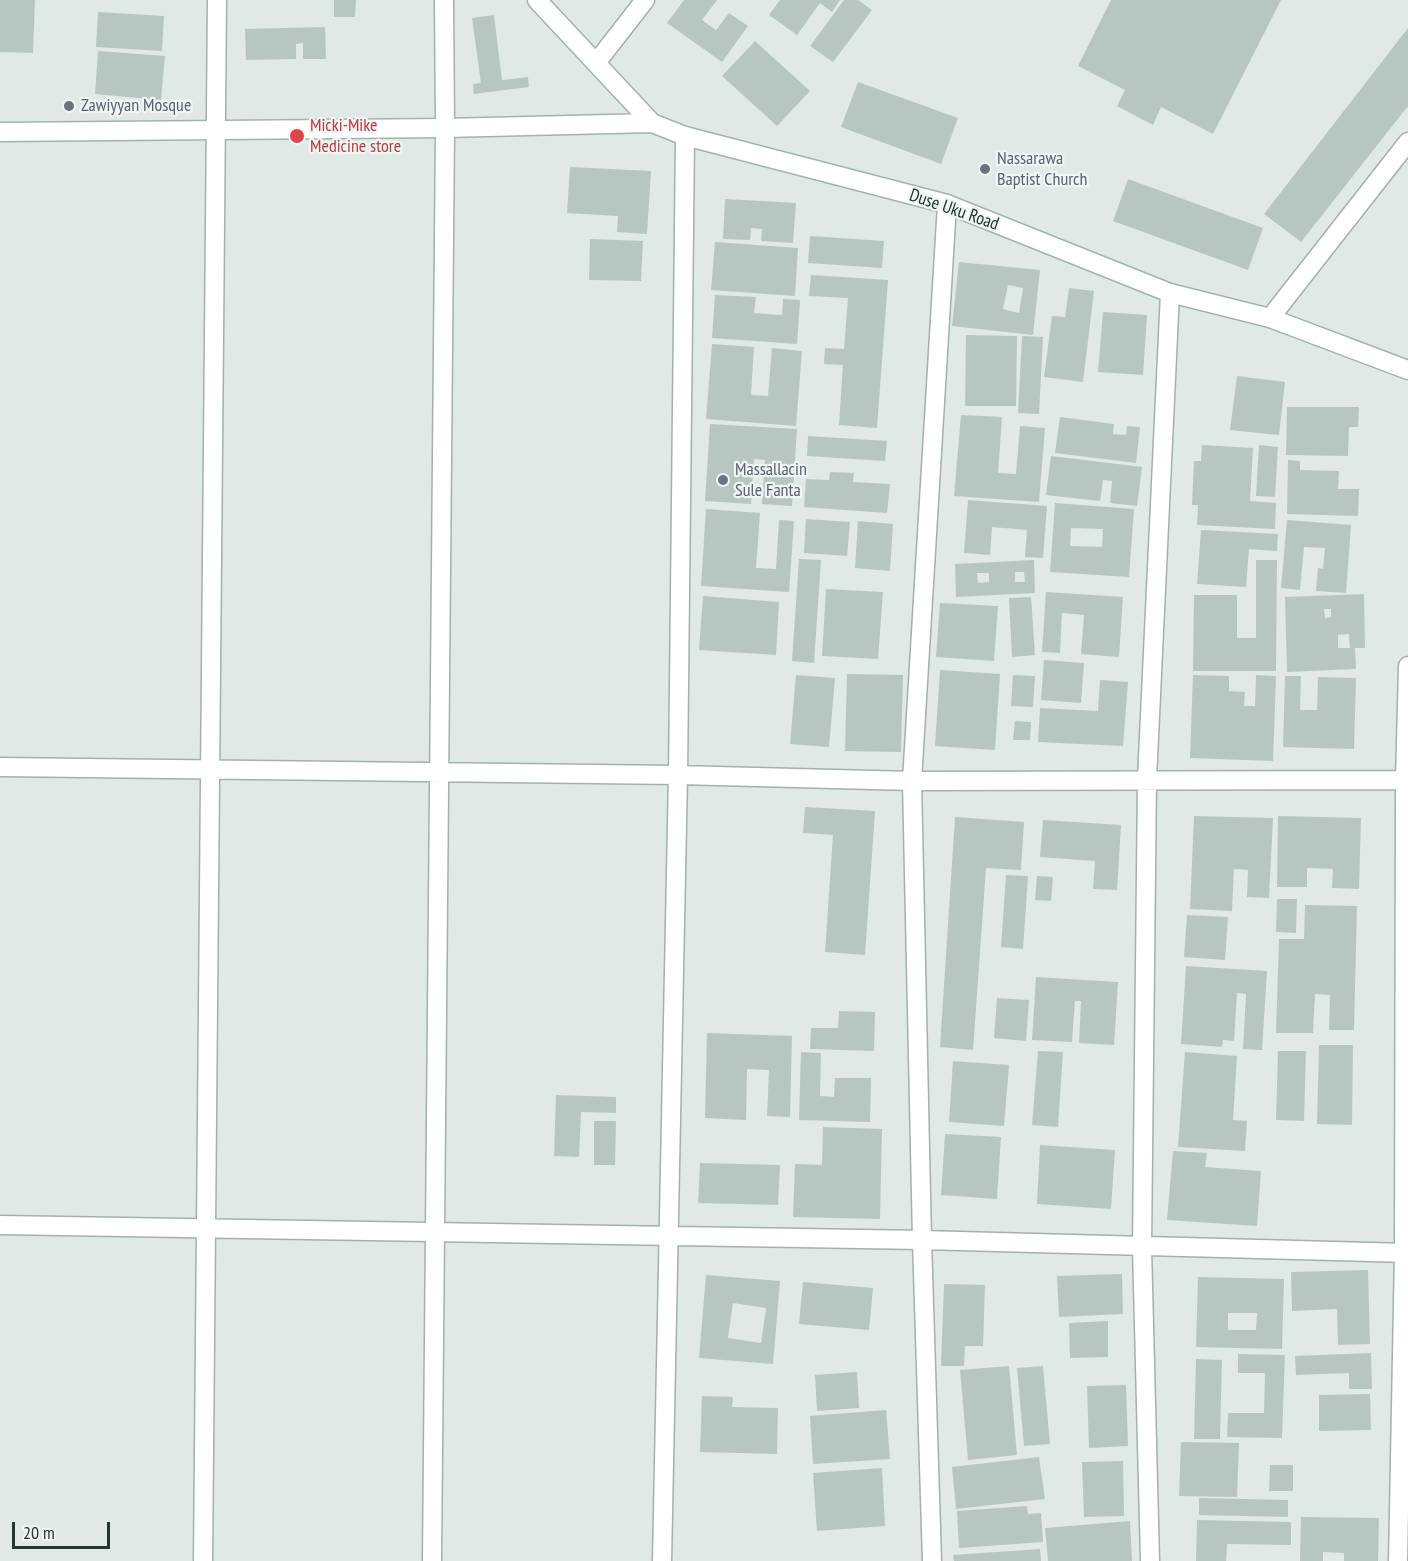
<!DOCTYPE html>
<html>
<head>
<meta charset="utf-8">
<style>
	body { margin:0 }
	#map { position:relative; width:1408px; height:1561px; overflow:hidden; background:#e0e9e5; font-family:"PT Sans Narrow",sans-serif }
	canvas { display:block }
	.scale { position:absolute; left:12px; top:1522px; width:98px; height:27px; box-sizing:border-box; border:3px solid #223732; border-top:0; padding-left:8px; font-size:18px; line-height:21px; white-space:nowrap; color:#223732; -webkit-text-stroke:4px #eff6f3; paint-order:stroke }
</style>
</head>
<body>
<div id="map">
<canvas width="1408" height="1561"></canvas>
<div class="scale">20 m</div>
</div>
<script>
const ctx = document.querySelector('canvas').getContext('2d');
ctx.lineJoin = 'round';
function fill(path, color) { ctx.fillStyle = color; ctx.fill(path, 'evenodd'); }
const poly = rows => new Path2D(rows.map(r => 'M' + r).join(''));
function strokePath(path, color, width, dash) { ctx.strokeStyle = color; ctx.lineWidth = width; ctx.lineCap = dash ? 'butt' : 'round'; ctx.setLineDash(dash || []); ctx.stroke(path); }
function drawText(font, color, halo, rows, align = 'center') {
  ctx.font = font + ' "PT Sans Narrow",sans-serif'; ctx.lineWidth = 4.5; ctx.setLineDash([]); ctx.textBaseline = 'middle'; ctx.strokeStyle = halo; ctx.fillStyle = color; for (const [text, x, y, turn = 0] of rows) {
    ctx.save(); ctx.translate(x, y); ctx.rotate((+turn || 0) * Math.PI / 180); ctx.textAlign = isNaN(turn) ? turn : align; if (halo) ctx.strokeText(text, 0, 0); ctx.fillText(text, 0, 0); ctx.restore();
  }
}
fill(poly([
	[0,0,35,0,33,53,0,52],
	[334,0,356,0,355,17,334,17],
	[684,0,717,0,702,20,716,30,729,13,748,26,722,62,667,23],
	[780,0,840,0,832,12,820,3,797,35,769,15],
	[844,0,858,0,872,10,833,62,810,46],
	[1111,0,1281,0,1213,134,1161,107,1153,125,1117,106,1125,90,1078,66],
	[98,12,164,16,162,51,96,47],
	[494,15,502,80,528,77,529,87,474,94,473,84,481,83,472,18],
	[325,27,326,59,303,59,303,43,296,44,296,59,246,60,245,29],
	[1408,28,1408,106,1301,242,1264,214],
	[755,41,810,91,777,126,722,76],
	[98,51,165,56,161,100,95,94],
	[858,82,958,118,941,164,841,127],
	[570,167,651,171,647,234,617,232,618,216,567,213],
	[1128,179,1263,228,1248,270,1113,221],
	[725,199,796,203,793,243,761,241,762,229,751,228,750,240,723,239],
	[810,236,884,241,882,268,808,263],
	[590,239,643,241,641,281,589,280],
	[715,242,798,248,795,296,711,290],
	[959,262,1040,270,1033,335,952,326],
	[1008,285,1023,288,1019,313,1003,309],
	[811,275,888,280,877,428,839,425,843,365,824,364,825,348,844,349,848,298,809,296],
	[1069,288,1094,291,1083,382,1044,377,1052,316,1065,317],
	[715,295,756,297,754,313,782,315,783,299,800,300,797,344,712,338],
	[1103,312,1147,315,1143,375,1098,372],
	[966,335,1017,336,1016,406,965,406],
	[1022,336,1043,337,1039,414,1018,413],
	[712,344,754,347,751,395,768,396,772,348,802,351,796,426,706,419],
	[1237,376,1285,382,1279,435,1230,430],
	[1287,407,1359,407,1358,427,1349,427,1348,456,1286,455],
	[961,415,1002,417,998,473,1016,474,1020,426,1045,428,1039,502,954,496],
	[1060,417,1114,424,1113,434,1126,435,1127,426,1140,427,1136,463,1055,453],
	[710,424,797,429,792,506,762,504,765,460,754,459,751,504,705,501],
	[808,436,887,441,885,461,807,456],
	[1202,445,1253,448,1250,501,1276,503,1275,529,1197,525,1198,505,1192,505,1194,461,1201,461],
	[1259,445,1278,447,1275,497,1256,496],
	[1051,456,1142,467,1137,506,1110,503,1112,481,1103,480,1100,501,1046,495],
	[1288,460,1300,461,1300,470,1339,471,1338,489,1359,489,1358,516,1287,514],
	[830,472,854,473,853,482,890,484,887,513,804,507,806,479,829,480],
	[968,500,1047,506,1043,558,1025,557,1027,530,992,527,990,555,964,553],
	[1055,503,1134,509,1129,577,1050,572],
	[1071,528,1103,529,1102,547,1070,546],
	[706,509,760,513,756,568,776,569,779,520,794,521,789,592,701,586],
	[806,519,850,522,847,556,804,553],
	[1287,520,1351,525,1346,593,1316,591,1318,568,1323,569,1325,548,1304,547,1300,590,1281,588],
	[858,521,893,524,890,571,855,568],
	[1201,530,1278,534,1277,551,1249,549,1246,587,1197,584],
	[799,559,821,560,814,663,792,661],
	[1034,560,1035,593,956,597,955,564],
	[1015,572,1024,572,1025,582,1015,582],
	[977,573,989,573,989,582,978,583],
	[1256,560,1277,560,1276,671,1193,671,1194,595,1237,595,1237,638,1256,638],
	[826,589,883,592,878,659,822,656],
	[1046,592,1123,597,1119,657,1081,654,1084,615,1062,613,1060,653,1042,652],
	[1364,594,1365,648,1355,648,1356,669,1287,672,1285,597],
	[1324,609,1331,609,1331,617,1325,618],
	[1349,634,1350,648,1338,648,1338,635],
	[703,596,779,602,776,655,699,650],
	[1031,597,1035,655,1012,657,1009,598],
	[940,603,998,606,994,661,936,657],
	[1044,660,1084,663,1081,703,1041,700],
	[940,670,1000,674,995,750,935,746],
	[847,674,903,675,901,752,845,751],
	[796,675,835,678,829,747,790,744],
	[1013,675,1035,676,1033,707,1011,706],
	[1193,675,1229,676,1229,691,1245,692,1244,706,1255,706,1256,675,1276,676,1273,761,1190,758],
	[1285,676,1301,676,1300,710,1317,710,1318,677,1356,678,1354,749,1283,747],
	[1100,680,1128,682,1123,746,1038,742,1040,708,1098,711],
	[1015,721,1031,722,1030,740,1013,740],
	[805,807,875,811,865,955,825,952,833,835,803,833],
	[1194,816,1273,818,1269,898,1247,897,1248,870,1234,869,1232,911,1190,909],
	[1278,816,1361,818,1359,889,1332,888,1333,869,1307,868,1307,887,1277,887],
	[955,817,1024,822,1021,870,986,868,973,1050,940,1047],
	[1043,820,1121,825,1117,890,1093,889,1095,861,1040,857],
	[1006,875,1028,876,1023,949,1001,947],
	[1037,876,1053,877,1051,901,1035,900],
	[1277,899,1297,899,1296,933,1276,932],
	[1305,905,1357,906,1354,1030,1329,1030,1330,995,1315,994,1313,1033,1276,1033,1279,939,1304,939],
	[1187,915,1228,917,1225,960,1184,957],
	[1186,966,1267,971,1262,1050,1243,1049,1246,994,1237,993,1234,1041,1223,1040,1222,1047,1181,1044],
	[1036,977,1118,982,1114,1045,1079,1043,1081,1001,1075,1001,1072,1042,1032,1040],
	[997,998,1029,1000,1026,1041,994,1038],
	[839,1011,875,1012,874,1051,810,1049,811,1028,838,1028],
	[707,1033,792,1036,790,1117,767,1116,769,1070,747,1069,746,1120,705,1118],
	[1319,1045,1353,1045,1352,1125,1317,1124],
	[1038,1051,1063,1052,1058,1127,1032,1125],
	[1278,1051,1306,1051,1304,1121,1276,1120],
	[801,1052,821,1053,820,1096,834,1097,835,1078,871,1078,870,1122,799,1120],
	[1185,1052,1237,1056,1233,1120,1247,1121,1245,1151,1178,1147],
	[953,1061,1009,1065,1004,1126,949,1122],
	[556,1095,616,1097,616,1113,581,1112,579,1157,554,1156],
	[594,1121,616,1121,615,1165,594,1165],
	[823,1127,882,1129,880,1219,793,1217,795,1164,822,1165],
	[945,1134,1001,1137,997,1199,941,1195],
	[1040,1145,1115,1150,1111,1209,1037,1204],
	[1173,1151,1207,1153,1205,1167,1261,1171,1257,1226,1167,1220],
	[700,1163,780,1165,778,1205,698,1203],
	[1368,1270,1370,1344,1338,1345,1337,1309,1292,1311,1291,1272],
	[1122,1274,1123,1314,1059,1317,1057,1276],
	[706,1275,780,1281,773,1364,699,1358],
	[733,1303,766,1308,761,1343,728,1338],
	[1198,1277,1284,1279,1282,1349,1196,1347],
	[1228,1313,1257,1313,1256,1330,1228,1330],
	[803,1282,873,1288,869,1330,799,1324],
	[944,1284,985,1285,983,1346,965,1346,964,1366,941,1366],
	[1108,1321,1108,1357,1070,1358,1069,1323],
	[1371,1353,1372,1389,1349,1389,1349,1373,1296,1375,1295,1356],
	[1238,1354,1285,1355,1282,1438,1227,1437,1228,1413,1264,1413,1265,1373,1238,1373],
	[1196,1359,1222,1360,1220,1439,1194,1439],
	[1009,1366,1017,1455,968,1460,960,1370],
	[1043,1366,1050,1444,1024,1446,1017,1368],
	[857,1372,859,1408,817,1411,815,1375],
	[1126,1385,1128,1446,1089,1448,1087,1386],
	[1370,1394,1371,1430,1319,1431,1319,1395],
	[702,1396,733,1397,732,1407,778,1408,777,1454,700,1452],
	[886,1410,890,1459,813,1464,810,1416],
	[1181,1442,1239,1443,1237,1497,1179,1496],
	[1039,1457,1045,1499,956,1509,952,1467],
	[1123,1461,1124,1516,1084,1517,1082,1462],
	[1270,1465,1293,1465,1293,1491,1269,1491],
	[882,1468,885,1526,817,1531,813,1473],
	[1199,1498,1288,1500,1288,1517,1199,1515],
	[1027,1506,1028,1514,1041,1513,1043,1542,959,1548,957,1511],
	[1301,1517,1379,1518,1378,1561,1344,1561,1344,1553,1323,1552,1323,1561,1300,1561],
	[1197,1520,1291,1522,1291,1545,1227,1544,1226,1561,1196,1561],
	[1130,1521,1132,1561,1048,1561,1045,1528],
	[1040,1549,1041,1561,954,1561,953,1555]
]), '#b8c6c1');
const street = poly([
	[596,63,645,0],
	[1270,318,1408,142],
	[0,767,678,775,912,781,1408,780],
	[0,1225,922,1240,1408,1253],
	[203,1561,217,0],
	[432,1561,445,128,444,0],
	[662,1561,678,775,685,136],
	[932,1561,922,1240,912,781,947,204],
	[1150,1561,1142,1247,1147,779,1170,293],
	[1398,1561,1404,1253,1405,780,1408,666]
]);
const secondary = poly([
	[537,0,652,123,685,136,947,204,1170,293,1270,318,1408,370],
	[0,132,445,128,652,123]
]);
strokePath(street, '#a3b0ac', 21);
strokePath(secondary, '#a0b4ad', 21);
strokePath(street, '#fff', 18);
strokePath(secondary, '#fff', 18);
for (const [x, y, r, color] of [
	[69,106,6,"#6b7280"],
	[297,136,8,"#e0444e"],
	[985,169,6,"#6b7280"],
	[723,480,6,"#6b7280"]
]) { const dot = new Path2D(); dot.arc(x, y, r, 0, 2 * Math.PI); ctx.fillStyle = color; ctx.fill(dot); strokePath(dot, '#eff6f3', 2); }
drawText('18px', '#5b616d', '#eff6f3', [
	["Zawiyyan Mosque",81,106],
	["Nassarawa",997,159],
	["Baptist Church",997,180],
	["Massallacin",735,470],
	["Sule Fanta",735,491]
], 'left');
drawText('18px', '#be3a42', '#eff6f3', [
	["Micki-Mike",310,126],
	["Medicine store",310,147]
], 'left');
drawText('18px', '#223732', '#eff6f3', [
	["Duse Uku Road",954,210,19]
]);
</script>
</body>
</html>
